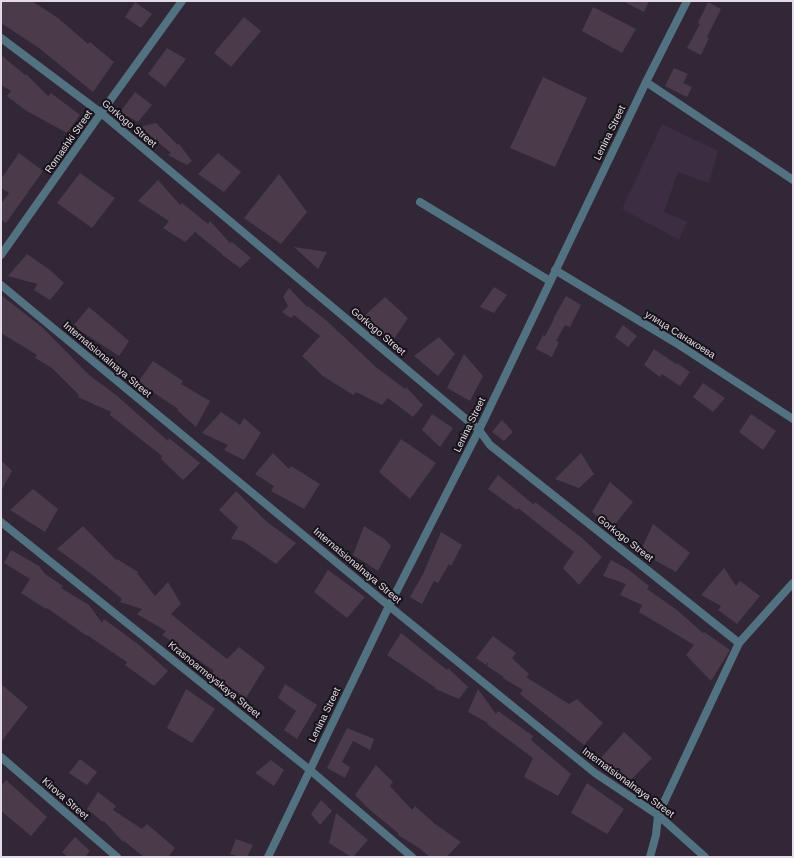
<!DOCTYPE html>
<html>
<head>
<meta charset="utf-8">
<style>
	body { margin:0 }
	#map { position:relative; width:794px; height:858px; overflow:hidden; background:#322736; font-family:Arial,sans-serif }
	canvas { display:block }
	.frame { position:absolute; inset:0; border:2px solid #e3dbe5; pointer-events:none }
</style>
</head>
<body>
<div id="map">
<canvas width="794" height="858"></canvas>
<div class="frame"></div>
</div>
<script>
const ctx = document.querySelector('canvas').getContext('2d');
ctx.lineJoin = 'round';
function fill(path, color) { ctx.fillStyle = color; ctx.fill(path, 'evenodd'); }
const poly = rows => new Path2D(rows.map(r => 'M' + r).join(''));
function strokePath(path, color, width, dash) { ctx.strokeStyle = color; ctx.lineWidth = width; ctx.lineCap = dash ? 'butt' : 'round'; ctx.setLineDash(dash || []); ctx.stroke(path); }
function drawText(font, color, halo, rows, align = 'center') {
  ctx.font = font + ' Arial,sans-serif'; ctx.lineWidth = 4; ctx.setLineDash([]); ctx.textBaseline = 'middle'; ctx.strokeStyle = halo; ctx.fillStyle = color; for (const [text, x, y, turn = 0] of rows) {
    ctx.save(); ctx.translate(x, y); ctx.rotate((+turn || 0) * Math.PI / 180); ctx.textAlign = isNaN(turn) ? turn : align; if (halo) ctx.strokeText(text, 0, 0); ctx.fillText(text, 0, 0); ctx.restore();
  }
}
fill(poly([
	[662,124,718,151,709,183,678,172,664,212,687,222,679,240,622,209]
]), '#3c2d42');
fill(poly([
	[1,1,32,1,58,18,88,44,90,42,114,62,93,92,39,48,1,23],
	[623,1,649,1,644,12],
	[135,2,152,14,141,28,125,17],
	[708,2,721,9,707,37,709,38,701,55,687,48,700,24,698,23],
	[593,7,636,29,622,53,582,31],
	[244,17,261,31,231,67,214,53],
	[167,48,186,59,165,87,148,74],
	[1,55,25,75,26,74,48,96,51,93,80,115,67,133,25,110,7,96,11,91,1,85],
	[674,68,688,74,683,83,692,87,687,97,665,86],
	[543,77,587,98,555,167,510,148],
	[135,92,152,105,138,122,120,112],
	[156,123,178,145,179,144,192,161,187,165,168,155,171,153,140,127],
	[19,153,43,171,6,223,1,220,1,204,9,193,1,188,1,179],
	[218,153,241,172,224,192,198,174],
	[80,173,115,198,92,228,57,203],
	[279,174,307,212,281,244,244,218],
	[158,180,180,205,182,203,208,224,210,221,230,243,232,242,251,258,240,268,221,254,222,254,195,232,185,242,163,228,169,221,138,201],
	[294,247,327,252,318,269],
	[27,254,50,270,64,283,50,300,34,290,37,284,8,276],
	[494,287,507,295,494,313,480,307],
	[289,288,307,307,308,306,327,321,377,368,405,389,406,387,423,405,413,417,388,398,382,405,356,392,353,395,323,376,302,356,320,336,294,315,291,318,282,312,288,306,283,297],
	[1,295,43,328,89,375,116,395,168,441,169,438,200,463,183,480,161,459,162,456,110,415,111,412,78,397,79,395,52,368,35,358,37,355,1,333],
	[566,296,581,305,570,327,565,325,556,341,559,342,552,357,536,349,543,335,545,336,554,319,553,319],
	[385,297,408,318,392,342,360,320],
	[89,307,129,341,119,356,73,326],
	[623,325,637,336,628,347,615,337],
	[439,337,455,354,438,376,414,356],
	[654,349,676,364,677,363,690,372,680,386,662,374,660,377,644,365],
	[464,354,483,376,470,401,447,388],
	[153,361,183,381,181,384,210,401,196,427,177,410,178,409,138,382],
	[703,383,725,398,713,412,693,397],
	[221,412,240,425,244,418,261,433,244,460,224,450,228,445,202,433],
	[432,414,453,428,440,447,422,430],
	[751,414,776,431,763,450,739,432],
	[502,420,513,432,504,441,492,432],
	[401,439,436,463,410,499,379,472],
	[273,453,289,469,291,466,320,484,304,509,271,491,274,486,255,474],
	[581,453,594,474,579,488,555,479],
	[1,460,12,471,1,491],
	[498,475,534,505,535,502,582,538,602,557,579,585,563,568,574,552,518,508,517,510,488,489],
	[610,482,633,502,612,528,592,512],
	[33,489,58,509,45,532,10,510],
	[236,491,267,522,296,543,276,564,243,541,231,539,238,527,219,510],
	[653,524,690,553,676,572,640,552],
	[83,526,116,560,117,559,138,572,137,573,155,596,168,582,181,604,171,614,203,640,227,659,239,647,265,667,246,698,211,674,214,671,193,656,194,656,162,635,166,631,137,614,142,609,120,602,122,599,94,576,57,549],
	[364,526,386,540,391,546,378,571,353,555],
	[441,532,462,545,451,566,449,564,438,583,434,581,422,604,410,597,423,574],
	[11,550,39,566,45,574,63,586,61,588,89,605,102,623,104,619,139,645,168,671,154,686,125,665,127,662,87,635,87,636,47,608,46,609,21,593,30,579,4,563],
	[611,560,629,570,649,586,647,589,677,610,703,633,704,632,730,650,711,681,686,655,694,645,639,612,642,605,620,595,626,584,603,576],
	[724,568,736,586,740,581,760,596,737,624,718,610,721,606,701,595],
	[328,570,365,597,347,618,314,592],
	[401,633,447,670,448,668,468,687,459,699,435,689,436,688,387,655],
	[493,636,516,653,512,658,529,674,526,677,569,704,577,699,603,723,584,745,520,694,523,690,503,678,504,677,487,666,489,661,486,665,476,658],
	[1,684,28,707,1,742],
	[285,684,317,705,297,739,284,730,296,711,278,698],
	[186,689,215,709,192,743,167,728],
	[478,689,496,714,498,711,533,736,531,740,571,774,558,796,524,777,533,758,487,724,488,723,468,712],
	[347,728,374,739,370,750,353,741,342,762,350,767,345,778,327,768],
	[624,732,652,758,629,782,600,759],
	[80,759,97,772,87,785,69,773],
	[271,760,284,770,274,786,255,773],
	[376,765,393,782,390,786,412,810,415,806,435,824,461,842,446,857,430,857,419,848,398,835,398,833,370,810,355,795],
	[6,780,47,817,31,836,1,811,1,786],
	[587,783,624,809,607,834,571,813],
	[98,792,116,806,113,810,142,829,147,824,175,848,168,857,144,857,124,841,123,842,104,821,103,822,87,809],
	[321,800,332,811,320,825,311,814],
	[336,813,368,840,353,857,351,857,329,843],
	[75,837,90,851,85,857,68,857,62,852],
	[236,839,253,845,247,857,240,857,230,854]
]), '#4b3b4a');
strokePath(poly([
	[1,38,101,113,479,430,490,445,739,643],
	[646,82,793,180],
	[420,202,550,281],
	[1,255,101,113,182,1],
	[555,270,676,343,793,419],
	[1,285,389,606,595,773,658,815,705,857],
	[1,522,310,770,412,857],
	[1,757,117,857],
	[650,857,656,835,658,815,739,643,793,583]
]), '#527181', 8);
strokePath(poly([
	[268,857,389,606,479,430,646,82,687,1]
]), '#527181', 8);
drawText('10px', '#e3dbe5', '#171219', [
	["Gorkogo Street",129,124,40],
	["Lenina Street",610,133,-64],
	["Romashki Street",69,142,-55],
	["Gorkogo Street",378,332,40],
	["улица Санакоева",680,335,32],
	["Internatsionalnaya Street",107,360,40],
	["Lenina Street",470,425,-64],
	["Gorkogo Street",625,539,38],
	["Internatsionalnaya Street",357,566,40],
	["Krasnoarmeyskaya Street",214,680,39],
	["Lenina Street",325,715,-64],
	["Internatsionalnaya Street",628,783,36],
	["Kirova Street",65,799,41]
]);
</script>
</body>
</html>
